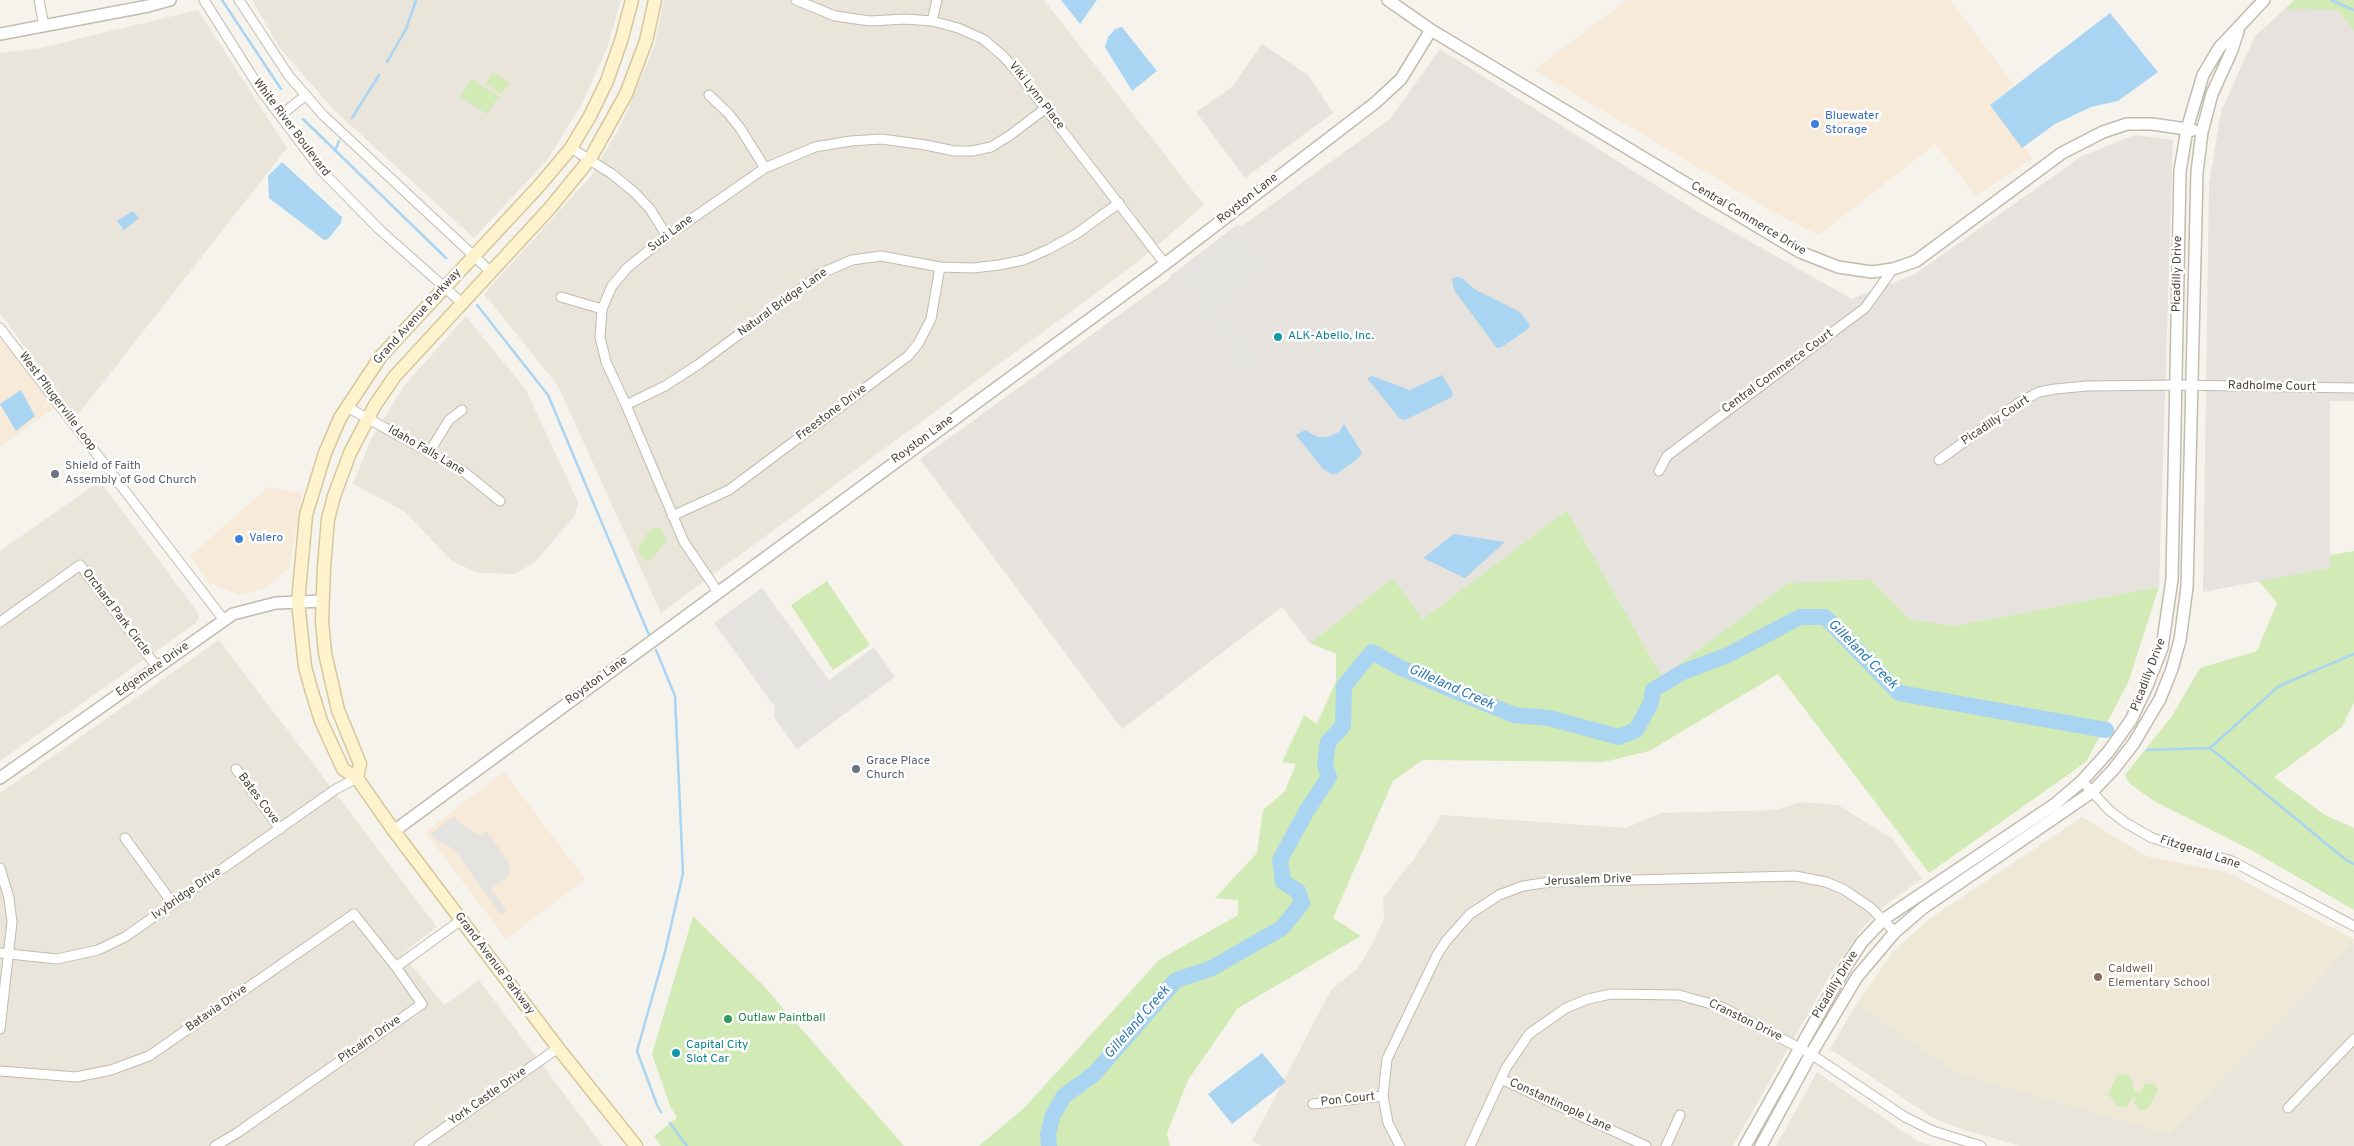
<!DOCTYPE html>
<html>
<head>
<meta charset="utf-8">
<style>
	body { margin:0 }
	canvas { display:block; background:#f6f3ec }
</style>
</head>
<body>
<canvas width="2354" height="1146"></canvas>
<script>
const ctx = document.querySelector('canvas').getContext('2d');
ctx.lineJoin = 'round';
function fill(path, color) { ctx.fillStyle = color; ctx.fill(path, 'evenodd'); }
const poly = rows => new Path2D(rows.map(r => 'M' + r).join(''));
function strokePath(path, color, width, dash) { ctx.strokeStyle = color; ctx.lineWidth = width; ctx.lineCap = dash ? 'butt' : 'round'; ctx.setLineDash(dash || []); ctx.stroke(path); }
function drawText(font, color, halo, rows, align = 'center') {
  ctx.font = font + ' Overpass,sans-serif'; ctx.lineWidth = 5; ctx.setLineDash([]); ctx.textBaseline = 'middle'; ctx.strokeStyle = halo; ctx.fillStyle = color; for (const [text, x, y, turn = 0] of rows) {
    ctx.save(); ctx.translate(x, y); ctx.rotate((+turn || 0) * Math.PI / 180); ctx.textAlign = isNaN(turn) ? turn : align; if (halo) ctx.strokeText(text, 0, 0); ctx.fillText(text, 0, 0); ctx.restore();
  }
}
fill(poly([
	[252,0,621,0,607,48,582,104,547,160,474,238,334,110,279,47],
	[664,0,1044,0,1204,205,1138,262,661,613,558,386,484,294,590,177,620,127,654,48],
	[198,10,287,148,76,417,0,313,0,53,40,48],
	[466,316,526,390,578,502,575,515,537,560,516,574,478,573,452,561,404,511,353,484,371,439,404,386],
	[100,481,198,613,199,619,196,623,0,761,0,551],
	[219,640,437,927,402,954,444,1005,479,980,603,1146,0,1146,0,793],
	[1801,802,1838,805,1893,839,1922,879,1888,903,1863,927,1831,973,1733,1146,1262,1146,1252,1141,1331,990,1358,968,1372,945,1384,919,1383,898,1414,859,1442,815,1626,828,1661,813,1775,810],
	[2354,942,2354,1146,2020,1146,1964,1130,1931,1117,1830,1049,1857,1003,1960,1074,2269,1030],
	[1817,1072,1917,1141,1933,1146,1776,1146]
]), '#eae5da');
fill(poly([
	[1627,0,1950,0,2014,85,1991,104,2033,158,1976,196,1935,144,1819,235,1777,214,1534,70],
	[2,338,54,408,0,447,0,339],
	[268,487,302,493,289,569,262,589,240,595,209,583,190,556],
	[504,772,585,879,506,939,425,832]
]), '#f7ead8');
fill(poly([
	[2285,9,2338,10,2354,31,2354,401,2330,401,2330,568,2203,592,2209,184,2221,112,2255,36],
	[1262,44,1309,76,1333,113,1245,178,1196,112,1232,87],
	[1440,49,1703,215,1852,299,1915,274,2082,156,2135,135,2173,140,2159,587,1954,626,1909,619,1870,579,1788,583,1662,677,1567,510,1423,619,1393,578,1310,643,1282,607,1122,729,920,459,1390,119]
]), '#e6e2dd');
fill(poly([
	[2082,817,2146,856,2229,873,2354,939,2354,942,2170,1134,1960,1074,1857,1003,1893,952,1929,919]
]), '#efe8d6');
fill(poly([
	[2294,0,2354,0,2354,31,2338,10,2285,9],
	[493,72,509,83,501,94,486,84],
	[472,79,499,96,487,114,460,97],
	[1567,510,1662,677,1788,583,1870,579,1909,619,1954,626,2159,587,2128,683,2086,762,1929,873,1778,674,1649,751,1604,762,1423,760,1393,781,1333,918,1361,936,1238,1008,1188,1080,1167,1133,1170,1146,979,1146,1024,1108,1159,960,1238,915,1238,900,1215,898,1257,853,1263,810,1285,791,1296,764,1282,762,1304,715,1317,724,1336,681,1336,654,1310,643,1393,578,1423,619],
	[656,528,661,528,667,541,650,560,645,561,640,557,638,548,650,529],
	[2354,551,2354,703,2342,727,2274,777,2325,815,2354,828,2354,910,2253,851,2154,801,2129,783,2125,775,2172,716,2200,668,2257,651,2277,603,2259,581,2330,568,2330,555],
	[827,581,870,645,833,670,791,605],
	[693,916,762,984,904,1146,661,1146,654,1136,677,1118,670,1106,652,1054],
	[2126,1074,2132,1080,2134,1090,2139,1093,2146,1083,2154,1084,2158,1090,2147,1110,2140,1110,2134,1104,2136,1098,2133,1097,2126,1108,2118,1106,2108,1094,2117,1075]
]), '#d2eab5');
fill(poly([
	[1238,224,1270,268,1222,306,1258,355,1252,362,1287,402,1304,406,1309,416,1285,435,1170,276],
	[762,588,829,680,874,647,895,677,797,749,774,717,775,707,714,623],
	[454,816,458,822,480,836,487,831,510,865,510,875,491,889,506,910,501,915,454,849,435,840,430,834]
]), '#e5e3e0');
fill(poly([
	[1061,0,1097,0,1080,24],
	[2110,13,2158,72,2118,101,2091,107,2055,124,2022,148,1990,105],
	[1122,27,1157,71,1132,91,1105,47,1108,37,1115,29],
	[282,162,342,217,341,223,328,239,324,240,269,198,268,176],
	[133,211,139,218,124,230,117,221],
	[1457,277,1462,278,1474,289,1520,312,1530,325,1529,328,1502,347,1497,348,1454,290,1452,279],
	[1442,375,1453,393,1452,397,1405,420,1399,418,1367,378,1372,376,1410,390],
	[21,390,35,416,16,431,0,404],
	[1344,424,1362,453,1356,460,1336,474,1331,474,1323,469,1296,435,1305,430,1318,437,1328,437,1339,432],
	[1454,534,1505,542,1465,578,1423,558],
	[1262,1053,1286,1082,1232,1124,1208,1094]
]), '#a9d4f2');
strokePath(poly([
	[222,0,281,89],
	[2331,0,2354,10],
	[387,62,406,29,416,0],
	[352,118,379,75],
	[303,119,446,258],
	[335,151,339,141],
	[477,305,548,395,649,635],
	[656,650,675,696,683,873,665,952,637,1051,657,1105,661,1112],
	[2210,748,2346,860,2354,864],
	[2147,750,2210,748,2279,686,2354,654],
	[670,1123,687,1146]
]), '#a9d4f2', 2.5);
strokePath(poly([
	[1049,1146,1048,1134,1053,1115,1064,1096,1094,1074,1176,980,1210,969,1282,928,1302,903,1298,891,1283,882,1280,860,1306,812,1329,777,1325,764,1328,742,1343,726,1344,686,1372,652,1399,667,1443,686,1514,715,1549,718,1619,737,1636,730,1651,703,1653,690,1683,672,1728,655,1800,617,1825,617,1899,693,2106,730]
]), '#a9d4f2', 16);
const minor = poly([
	[39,0,44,26],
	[204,0,262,92,322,171,380,230,461,302],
	[239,0,289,76,323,115,491,272],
	[796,0,835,16,870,21,905,19,932,21,958,28,983,39,1003,56,1018,73,1165,264],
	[932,21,937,0],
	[709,95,728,113,740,128,765,168],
	[280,116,306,95],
	[571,148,612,174,634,192,650,209,667,236],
	[561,297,602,309],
	[0,328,224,620],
	[626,405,665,386,699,364,822,273,852,260,881,256,940,267,973,268,999,265,1024,260,1049,249,1076,234,1119,203],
	[347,407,463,471,500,501],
	[430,451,449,420,462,410],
	[1939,460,2020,402,2039,392,2055,389,2087,386,2176,385,2354,388],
	[1659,471,1667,456,1865,308,1893,269],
	[672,516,729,490,908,356,918,344,931,319,940,267],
	[718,592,684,542,626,405,606,362,600,337,602,309,612,286,627,268,667,236,765,168,815,147,851,141,881,139,926,145,954,151,972,151,991,147,1009,136,1046,108],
	[0,622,80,565,157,667],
	[236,769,280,829],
	[2082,781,2109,810,2126,823,2152,838,2232,861,2354,926],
	[125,838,173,904],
	[0,868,9,898,12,922,0,1029],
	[0,953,57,959,98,950,125,937,336,789,357,778],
	[0,1071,76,1077,111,1070,149,1056,354,914,396,967],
	[1501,1079,1646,1146],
	[1313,1104,1383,1096],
	[2288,1108,2354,1039],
	[215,1146,237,1133,422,1004,396,967,461,920],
	[419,1146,558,1048],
	[1400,1146,1388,1123,1383,1096,1387,1059,1437,955,1446,941,1470,914,1499,895,1523,886,1550,882,1795,876,1826,882,1843,889,1870,907,1895,932],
	[1470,1146,1506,1068,1529,1034,1566,1008,1588,999,1611,994,1679,995,1722,1007,1811,1054,1905,1117,1933,1131,1981,1146],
	[1666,1146,1680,1115]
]);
const tertiary = poly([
	[1388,0,1431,30,1800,252,1838,267,1872,272,1893,269,1916,261,2062,153,2103,132,2127,124,2152,124,2193,130],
	[0,34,148,6,170,0],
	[0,778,233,614,276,603,322,601],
	[394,831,1165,264,1375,103,1401,79,1431,30],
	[1745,1146,1846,966,1862,942,1884,919,2055,804,2082,781,2109,751,2131,720,2147,686,2162,648,2172,579,2180,171,2187,129,2203,75,2219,48,2264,0],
	[1761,1146,1811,1054,1857,977,1895,932,1923,908,2092,792,2113,770,2134,743,2160,699,2172,669,2180,640,2187,587,2197,172,2202,132,2212,94,2232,50,2238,31]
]);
const secondary = poly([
	[632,0,621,41,607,81,590,116,571,148,539,186,381,356,340,418,325,453,306,515,298,602,305,667,312,692,321,721,343,769,357,778,394,831,558,1048,636,1146],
	[357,778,360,764,338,710,325,653,322,621,324,567,328,519,334,496,350,453,375,405,395,376,550,208,590,159,626,94,646,41,655,0]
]);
strokePath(minor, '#c2bbae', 11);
strokePath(tertiary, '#c2bbae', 14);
strokePath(secondary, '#d6c79b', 15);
strokePath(minor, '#fff', 9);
strokePath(tertiary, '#fff', 11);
strokePath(secondary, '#fff3cd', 12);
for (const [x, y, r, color] of [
	[1815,124,5,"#3f7fe0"],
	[1278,337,5,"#0f9aa8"],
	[55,474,5,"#6b7280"],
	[239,539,5,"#3f7fe0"],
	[856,769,5,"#6b7280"],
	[2098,977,5,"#8d6e63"],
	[728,1019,5,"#2e9e5b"],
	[676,1053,5,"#0f9aa8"]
]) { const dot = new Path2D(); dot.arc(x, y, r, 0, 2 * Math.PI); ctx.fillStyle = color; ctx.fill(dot); strokePath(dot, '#fff', 2); }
drawText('12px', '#4b4439', '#fff', [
	["Viki Lynn Place",1036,96,52],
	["White River Boulevard",291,128,53],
	["Royston Lane",1248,199,-38],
	["Central Commerce Drive",1748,219,31],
	["Suzi Lane",671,234,-37],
	["Picadilly Drive",2178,274,-89],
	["Natural Bridge Lane",783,303,-36],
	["Grand Avenue Parkway",418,317,-48],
	["Central Commerce Court",1778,372,-36],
	["Radholme Court",2272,387,1],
	["West Pflugerville Loop",57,402,53],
	["Freestone Drive",832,413,-37],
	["Picadilly Court",1996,421,-34],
	["Royston Lane",923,440,-36],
	["Idaho Falls Lane",426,451,30],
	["Orchard Park Circle",116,613,53],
	["Edgemere Drive",153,670,-35],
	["Picadilly Drive",2149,675,-69],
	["Royston Lane",597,681,-36],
	["Bates Cove",258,799,53],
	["Fitzgerald Lane",2200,853,18],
	["Jerusalem Drive",1588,881,-2],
	["Ivybridge Drive",187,894,-35],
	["Grand Avenue Parkway",494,964,53],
	["Picadilly Drive",1836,985,-59],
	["Batavia Drive",217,1009,-35],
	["Cranston Drive",1745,1021,26],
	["Pitcairn Drive",370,1040,-35],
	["York Castle Drive",488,1097,-35],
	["Pon Court",1348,1100,-6],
	["Constantinople Lane",1560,1106,25]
]);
drawText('12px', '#366cbe', '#fff', [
	["Bluewater",1825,117],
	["Storage",1825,131],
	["Valero",249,539]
], 'left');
drawText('12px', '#0d838f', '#fff', [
	["ALK-Abello, Inc.",1288,337],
	["Capital City",686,1046],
	["Slot Car",686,1060]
], 'left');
drawText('12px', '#5b616d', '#fff', [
	["Shield of Faith",65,467],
	["Assembly of God Church",65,481],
	["Grace Place",866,762],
	["Church",866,776]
], 'left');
drawText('12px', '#785e54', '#fff', [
	["Caldwell",2108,970],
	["Elementary School",2108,984]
], 'left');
drawText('12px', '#27864d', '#fff', [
	["Outlaw Paintball",738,1019]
], 'left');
drawText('italic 14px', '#2e7ab2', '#fff', [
	["Gilleland Creek",1862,655,45],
	["Gilleland Creek",1451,688,24],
	["Gilleland Creek",1138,1023,-49]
]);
</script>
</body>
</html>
